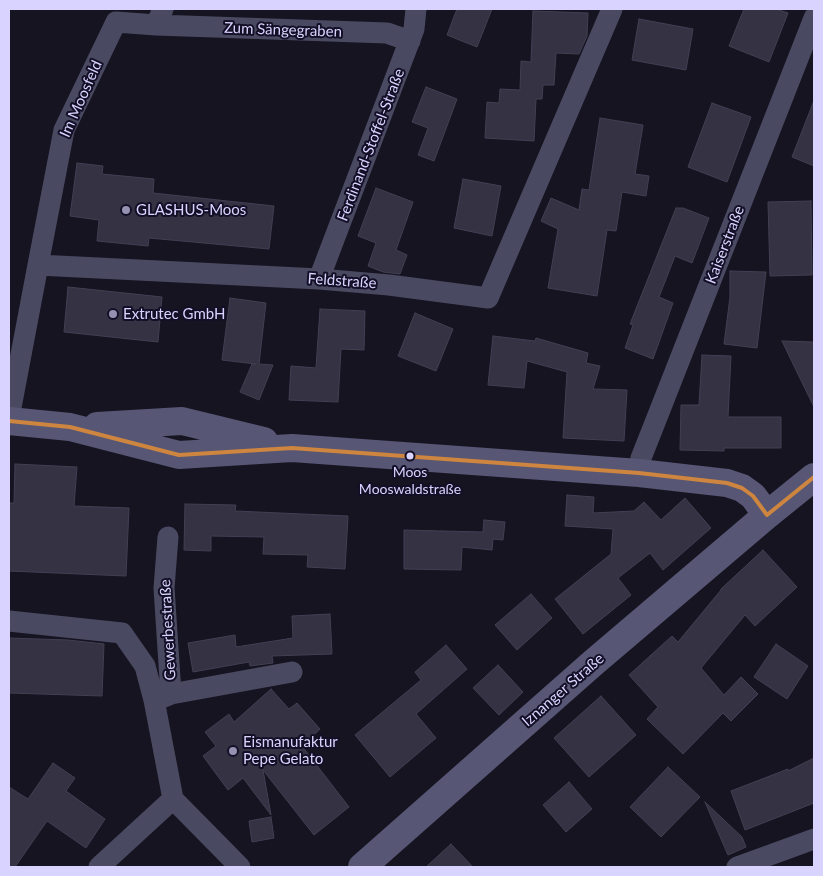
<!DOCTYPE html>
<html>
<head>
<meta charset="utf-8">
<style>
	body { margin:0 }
	#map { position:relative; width:823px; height:876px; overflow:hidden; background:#161421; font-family:Lato,sans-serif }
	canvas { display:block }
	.frame { position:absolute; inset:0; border:10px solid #d9d4ff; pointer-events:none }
</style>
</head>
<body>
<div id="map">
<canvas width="823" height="876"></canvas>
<div class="frame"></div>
</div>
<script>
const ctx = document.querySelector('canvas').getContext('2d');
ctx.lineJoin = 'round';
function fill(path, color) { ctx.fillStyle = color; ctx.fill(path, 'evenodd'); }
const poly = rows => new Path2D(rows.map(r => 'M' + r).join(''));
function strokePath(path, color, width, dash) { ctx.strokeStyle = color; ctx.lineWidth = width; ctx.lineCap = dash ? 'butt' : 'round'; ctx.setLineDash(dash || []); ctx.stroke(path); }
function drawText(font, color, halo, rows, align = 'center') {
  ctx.font = font + ' Lato,sans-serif'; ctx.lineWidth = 4; ctx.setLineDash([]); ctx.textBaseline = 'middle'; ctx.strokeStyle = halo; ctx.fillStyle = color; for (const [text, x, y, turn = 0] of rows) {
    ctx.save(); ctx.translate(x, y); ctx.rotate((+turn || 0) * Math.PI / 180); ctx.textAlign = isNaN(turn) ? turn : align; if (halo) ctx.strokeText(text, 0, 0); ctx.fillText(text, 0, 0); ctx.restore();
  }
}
const building = poly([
	[457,9,492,9,477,47,447,35,457,9],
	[744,9,776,9,788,13,769,62,729,46,744,9],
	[533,11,588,13,587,36,579,54,556,53,554,85,543,85,542,99,536,99,534,141,485,138,487,102,499,103,500,89,520,90,521,61,531,62,533,11],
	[639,19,693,29,686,70,632,60,639,19],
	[426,87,457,99,434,161,418,155,428,128,412,122,426,87],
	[712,103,751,117,727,182,688,167,712,103],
	[813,103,814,103,814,166,792,157,813,103],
	[600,118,643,125,635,174,649,176,646,196,622,192,616,231,607,230,597,296,548,288,558,229,541,221,551,198,579,210,582,189,589,190,600,118],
	[77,163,103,166,102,174,154,179,153,193,274,206,269,249,149,238,148,246,97,241,99,220,70,216,77,163],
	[463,179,501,186,492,236,454,228,463,179],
	[376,188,413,202,396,250,407,255,400,274,383,272,368,266,376,243,358,236,376,188],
	[811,201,812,275,770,276,768,202,811,201],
	[676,208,683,208,709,218,692,263,675,256,659,297,673,303,653,359,625,348,633,325,630,324,676,208],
	[730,271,766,272,757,348,724,344,730,297,730,271],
	[68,287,162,297,158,342,64,332,68,287],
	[230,298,266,303,259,364,273,365,259,400,240,392,252,364,256,364,222,360,230,298],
	[320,309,365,311,364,350,341,349,338,402,289,400,291,366,316,368,320,309],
	[415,313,453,329,436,371,398,356,415,313],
	[493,336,535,341,536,338,588,353,586,363,600,366,593,389,627,390,624,441,563,438,567,372,527,361,524,388,488,385,493,336],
	[782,341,814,342,814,407,795,368,782,341],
	[702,355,731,356,728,417,781,417,781,448,724,448,724,451,680,450,681,405,699,405,702,355],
	[15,464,77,467,74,506,129,508,126,576,9,571,9,503,14,503,15,464],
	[567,495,594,497,593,513,634,511,644,502,661,520,685,498,711,528,663,570,650,553,618,578,631,595,583,634,555,599,611,554,613,529,565,526,567,495],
	[185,504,236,505,235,511,348,516,345,569,307,567,308,555,263,554,264,537,211,536,211,551,184,550,185,504],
	[484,520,505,522,503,540,493,539,492,550,462,547,461,570,404,569,404,530,483,532,484,520],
	[763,550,797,587,755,626,745,615,701,668,724,695,741,677,758,694,731,721,723,713,683,754,647,719,658,707,629,675,672,636,678,642,721,590,721,589,763,550],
	[531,594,552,618,517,650,495,625,531,594],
	[330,614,332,654,272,656,273,663,250,666,249,662,193,672,188,643,235,635,236,647,293,638,292,616,330,614],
	[9,638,68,640,104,644,102,696,9,693,9,638],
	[776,644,808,666,787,699,754,677,776,644],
	[446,645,467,669,416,714,436,738,390,777,355,735,421,680,415,672,446,645],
	[498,665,523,692,499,715,473,688,498,665],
	[271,689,289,709,297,703,320,729,302,746,349,807,314,835,263,770,271,815,243,778,228,790,203,756,216,746,205,732,229,714,234,722,271,689],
	[601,696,636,735,589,777,554,738,601,696],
	[814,758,814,803,745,830,731,791,788,769,788,771,814,758],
	[53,763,75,778,66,791,105,819,86,848,47,821,15,867,9,867,9,787,28,799,53,763],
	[668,767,700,797,661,837,630,807,668,767],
	[569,782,592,809,566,832,543,805,569,782],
	[705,802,742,837,746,847,728,855,705,802],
	[271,817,274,838,252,842,249,821,271,817],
	[451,844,473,867,426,867,451,844]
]);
fill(building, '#343243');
strokePath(building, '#433f54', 1);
strokePath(poly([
	[156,25,387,33,410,41],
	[38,265,64,130,116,22,156,25,163,9],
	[319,279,414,29,416,9],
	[9,418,38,265,319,279,389,285,488,298,612,9],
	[639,473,641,458,658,415,814,18],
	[168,537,164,588,171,694],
	[9,621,122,633,145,666,154,700,173,799,240,867],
	[159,699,171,694,292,672],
	[99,867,173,799],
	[737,867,814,839]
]), '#4a4962', 21);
strokePath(poly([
	[9,421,70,427,179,455,292,448,639,473,727,483,742,488,753,496,767,515],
	[97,426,182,421,264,441],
	[362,867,593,663,767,515,814,477]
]), '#575674', 28);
strokePath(poly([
	[9,421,70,427,179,455,292,448,639,473,727,483,742,488,753,496,767,515,814,477]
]), '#cd853f', 4);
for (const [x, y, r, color] of [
	[126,210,5,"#9591b1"],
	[113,314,5,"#9591b1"],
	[410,456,4.5,"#d9d4ff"],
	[233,751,5,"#9591b1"]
]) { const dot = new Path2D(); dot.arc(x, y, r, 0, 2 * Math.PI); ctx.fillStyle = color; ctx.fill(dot); strokePath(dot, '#130f26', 2); }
drawText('14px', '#d9d4ff', '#130f26', [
	["Moos",410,472],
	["Mooswaldstraße",410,489]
]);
drawText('15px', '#d9d4ff', '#130f26', [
	["Zum Sängegraben",283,30,2],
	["Im Moosfeld",81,99,-66],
	["Ferdinand-Stoffel-Straße",371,145,-69],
	["Kaiserstraße",725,245,-69],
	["Feldstraße",342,281,4],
	["Gewerbestraße",168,630,-93],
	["Iznanger Straße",563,690,-41]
]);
drawText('15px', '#d9d4ff', '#130f26', [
	["GLASHUS-Moos",136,210],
	["Extrutec GmbH",123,314],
	["Eismanufaktur",243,742],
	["Pepe Gelato",243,759]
], 'left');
</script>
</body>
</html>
